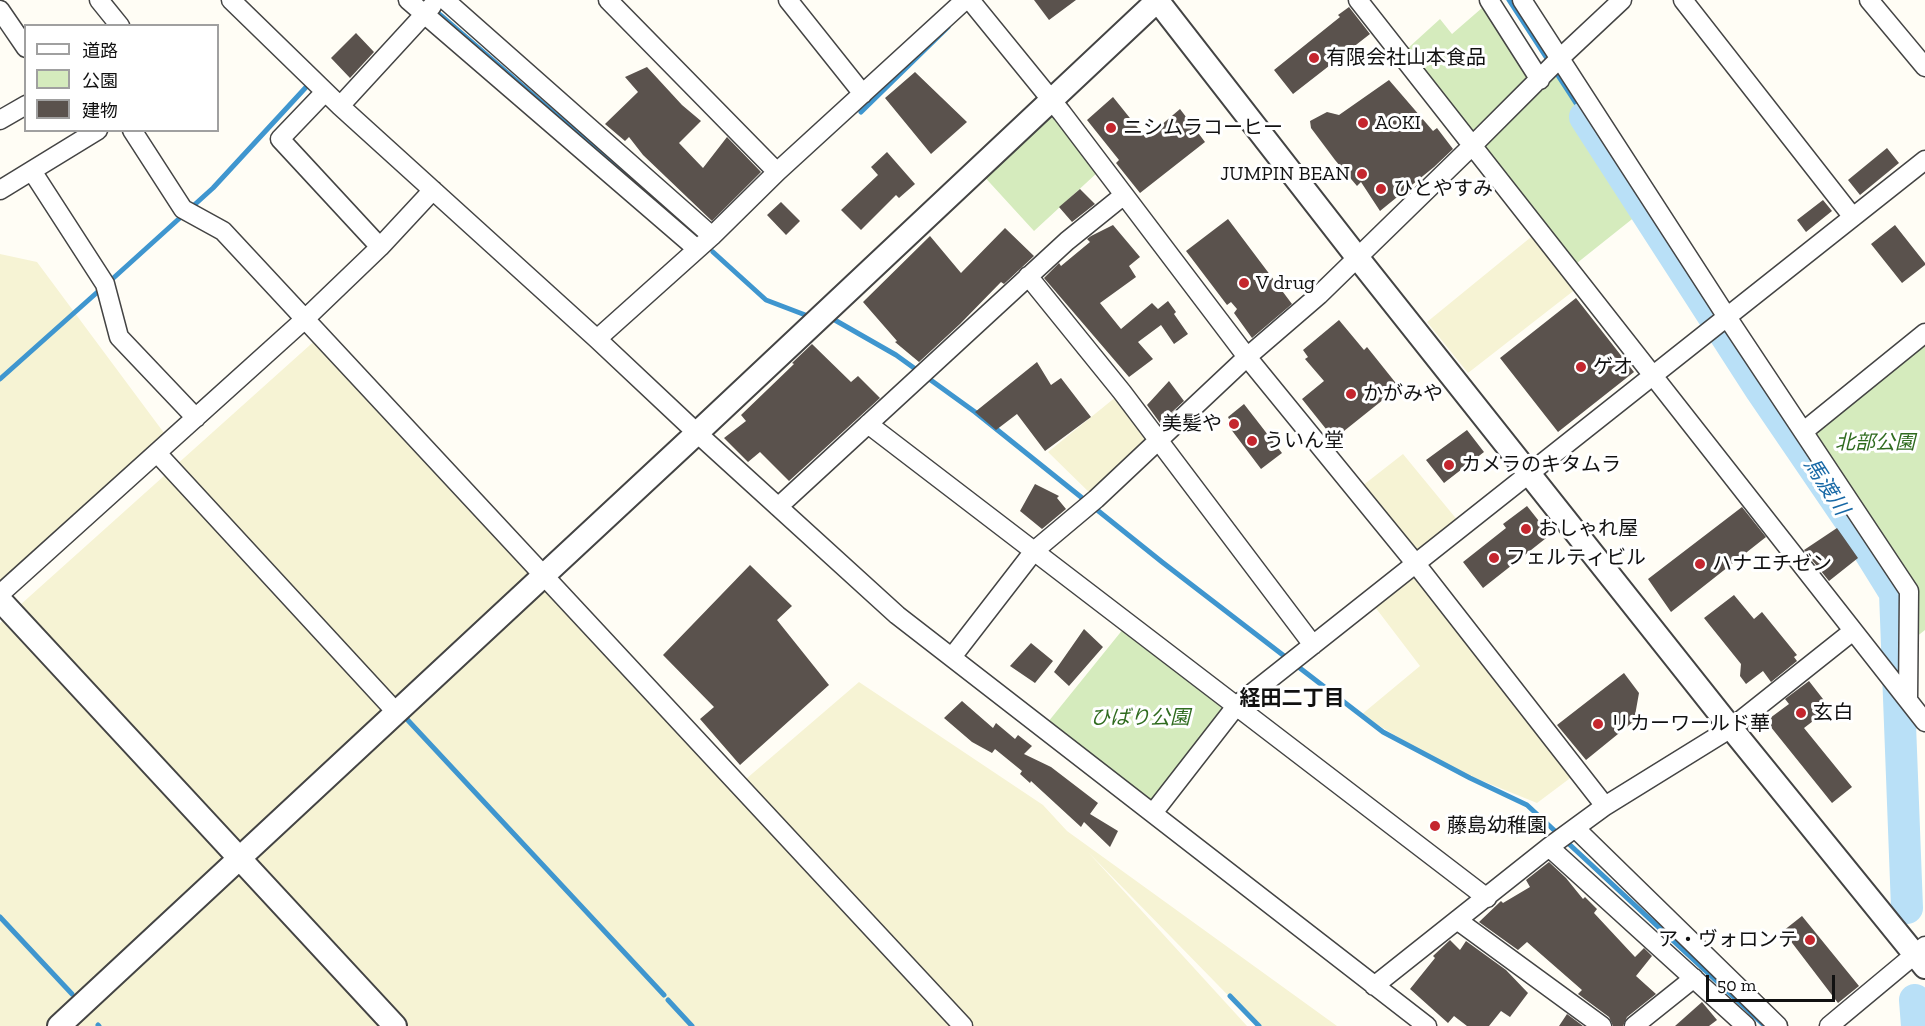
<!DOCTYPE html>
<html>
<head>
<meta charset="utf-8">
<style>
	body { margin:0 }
	#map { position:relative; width:1925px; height:1026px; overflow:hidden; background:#fffdf5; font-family:"Zilla Slab","Noto Sans JP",serif }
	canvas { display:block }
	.legend { position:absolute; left:24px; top:24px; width:195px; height:108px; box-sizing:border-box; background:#fff; border:2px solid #a0a0a0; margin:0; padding:8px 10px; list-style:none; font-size:18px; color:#111 }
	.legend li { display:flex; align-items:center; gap:12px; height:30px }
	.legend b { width:30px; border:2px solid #a0a0a0 }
	.scale { position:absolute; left:1706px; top:975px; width:129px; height:27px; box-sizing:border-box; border:3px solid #111; border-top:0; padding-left:8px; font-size:18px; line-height:21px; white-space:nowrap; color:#111; -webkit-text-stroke:4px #fff; paint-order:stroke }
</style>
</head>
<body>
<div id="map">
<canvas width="1925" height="1026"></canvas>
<ul class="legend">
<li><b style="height:8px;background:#fff"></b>道路</li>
<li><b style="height:16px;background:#d5ebbd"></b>公園</li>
<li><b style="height:16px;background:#5a524d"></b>建物</li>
</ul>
<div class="scale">50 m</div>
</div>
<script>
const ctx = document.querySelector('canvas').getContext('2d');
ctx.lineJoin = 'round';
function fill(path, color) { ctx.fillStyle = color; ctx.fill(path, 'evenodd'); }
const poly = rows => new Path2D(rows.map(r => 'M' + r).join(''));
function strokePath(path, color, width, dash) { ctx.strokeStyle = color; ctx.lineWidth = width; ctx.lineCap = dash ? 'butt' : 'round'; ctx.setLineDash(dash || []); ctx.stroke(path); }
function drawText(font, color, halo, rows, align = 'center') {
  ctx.font = font + ' "Zilla Slab","Noto Sans JP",serif'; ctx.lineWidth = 6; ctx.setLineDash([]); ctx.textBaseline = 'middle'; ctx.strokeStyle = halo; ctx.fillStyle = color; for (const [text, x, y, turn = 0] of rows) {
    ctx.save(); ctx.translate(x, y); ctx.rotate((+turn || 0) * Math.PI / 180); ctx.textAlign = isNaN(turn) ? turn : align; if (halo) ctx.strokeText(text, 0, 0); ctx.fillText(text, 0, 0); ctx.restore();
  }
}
fill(poly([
	[1536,233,1581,285,1468,373,1427,322],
	[0,254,37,262,170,441,0,598],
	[320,336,739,785,859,682,1043,805,1067,831,1337,1026,1258,1026,1088,852,1247,1026,0,1026,0,623],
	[1122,392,1158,440,1096,499,1048,452],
	[1403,454,1463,527,1416,564,1357,490],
	[1411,572,1573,776,1537,803,1448,767,1361,715,1420,666,1372,603]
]), '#f6f3d4');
fill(poly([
	[1490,1,1539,78,1553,67,1641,212,1572,267,1407,49,1440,19,1452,34],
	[1047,109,1098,172,1034,231,980,172],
	[1925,337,1925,630,1911,641,1911,590,1808,431],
	[1128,623,1237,705,1153,813,1044,727]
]), '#d5ebbd');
strokePath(poly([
	[1509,0,1585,117],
	[438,13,698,238],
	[861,112,948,27],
	[713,252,766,300,808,316],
	[109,282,213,188,308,85],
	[833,319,896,355,975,412,1162,562,1383,732,1470,778,1527,805,1765,1026],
	[0,379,102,288],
	[403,715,664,995],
	[0,917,72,994],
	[1230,996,1259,1026],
	[668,1000,692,1026],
	[98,1025,99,1026]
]), '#3f96cf', 5);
strokePath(poly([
	[1585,117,1761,390,1851,522,1895,593,1907,908],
	[1915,1000,1917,1026]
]), '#b9e0f7', 32);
fill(poly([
	[1034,0,1076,0,1049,20],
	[1349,7,1370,34,1293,94,1274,70,1340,17,1338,15],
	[356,33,374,52,350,78,331,58],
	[647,67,682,105,701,121,679,143,703,168,727,137,761,172,712,221,643,155,629,137,625,141,605,124,638,92,625,77],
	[915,72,967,122,931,154,885,98],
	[1389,80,1433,131,1437,128,1453,149,1434,167,1380,211,1361,182,1357,186,1335,160,1311,128,1310,121,1327,112,1339,115],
	[1113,97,1146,138,1180,109,1205,142,1140,193,1116,163,1119,160,1087,120],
	[1887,148,1899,163,1860,195,1848,180],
	[887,152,915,184,899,198,896,195,861,230,841,210,878,175,871,167],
	[1080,189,1095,204,1072,222,1059,207],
	[1823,200,1832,211,1806,232,1797,220],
	[781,202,800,221,786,235,767,215],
	[1228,219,1292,304,1252,338,1234,313,1237,309,1231,302,1227,305,1186,251],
	[1113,225,1140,257,1129,266,1136,277,1100,303,1121,329,1152,303,1158,309,1168,301,1176,312,1174,314,1188,334,1174,344,1161,325,1138,342,1153,359,1129,377,1044,278,1059,263,1061,266,1090,242,1087,239,1091,236],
	[1895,225,1925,263,1925,265,1902,283,1871,244],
	[1005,228,1034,256,1004,284,1001,282,960,324,919,362,895,342,897,341,863,302,930,236,961,273],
	[1576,298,1634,372,1558,432,1500,358],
	[1339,320,1364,350,1367,347,1399,387,1334,439,1302,399,1324,381,1305,359,1308,357,1303,350],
	[812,344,851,382,858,376,880,398,789,481,760,452,748,462,724,438,746,421,741,415,794,364,792,363],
	[1037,362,1051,385,1061,378,1091,417,1045,451,1017,414,996,430,975,412],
	[1169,381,1184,401,1160,423,1147,405],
	[1244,404,1282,453,1261,469,1227,424,1230,421,1228,417],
	[1467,430,1484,452,1444,483,1426,460],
	[1035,484,1059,496,1057,498,1066,509,1042,529,1020,511],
	[1527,506,1550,535,1483,588,1463,562,1506,528,1503,524],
	[1742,507,1766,537,1671,612,1648,579],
	[1837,528,1858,558,1829,581,1804,550],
	[750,565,792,606,777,620,829,685,740,765,700,719,714,707,663,655],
	[1734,595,1754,619,1762,612,1797,655,1794,657,1797,661,1771,682,1763,671,1746,684,1740,676,1741,664,1704,618],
	[1084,629,1103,647,1069,686,1054,672],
	[1031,643,1053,661,1035,683,1010,666],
	[1624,673,1639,693,1634,721,1586,760,1557,725],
	[1809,681,1830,708,1804,728,1852,787,1832,803,1766,721,1789,704,1785,699],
	[962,701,993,728,996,723,1015,739,1018,735,1032,746,1024,754,1051,767,1098,803,1090,814,1118,831,1110,847,1084,822,1081,827,1031,781,1030,783,1020,774,1022,771,995,749,992,753,972,742,944,718],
	[1549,862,1566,878,1583,899,1585,897,1597,909,1594,913,1635,957,1644,948,1652,956,1636,976,1656,994,1627,1017,1623,1026,1613,1026,1609,1017,1578,994,1582,990,1527,942,1518,950,1479,922,1501,901,1503,903,1530,887,1526,880],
	[1802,916,1859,986,1838,1003,1783,931],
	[1450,940,1460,950,1466,941,1506,970,1528,993,1510,1017,1501,1011,1489,1026,1467,1026,1454,1016,1448,1023,1410,989,1435,958,1433,956],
	[1702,1002,1717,1020,1709,1026,1675,1026],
	[1567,1014,1583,1026,1559,1026]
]), '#5a524d');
const minor = poly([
	[99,0,120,26],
	[231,0,340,106,597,339,697,433,897,615,1427,1026],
	[408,0,697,249],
	[445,0,712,236],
	[608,0,777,172],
	[788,0,863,94],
	[970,0,1062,113,1247,357,1416,564,1605,806],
	[1358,0,1925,722],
	[1489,0,1540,80],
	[1522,0,1727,317,1909,591,1908,700],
	[1683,0,1852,216],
	[1869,0,1925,67],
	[0,10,26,48],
	[325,92,280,139,380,247],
	[340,106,432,6],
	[0,120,26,105],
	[132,130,183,209,223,231,963,1026],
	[32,171,105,284,119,337,196,418],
	[0,190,98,130],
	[1028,276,1122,392,1313,645],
	[597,339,712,236,777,172,965,0],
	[868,424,1487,898],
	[1804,431,1925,333],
	[157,453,396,712],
	[778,507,1067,241,1124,195],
	[0,594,305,319,380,247,433,190],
	[952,657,1034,551,1096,499,1247,357,1319,295,1473,145,1559,59,1622,0],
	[1153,813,1237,705,1925,160],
	[1576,829,1778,1026],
	[1549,847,1746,1026],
	[1457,920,1602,1026],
	[1374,986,1549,847,1605,806,1731,728,1853,631],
	[1634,1026,1694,978],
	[1829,1026,1925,946]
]);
const tertiary = poly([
	[1157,0,1357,257,1731,728,1925,967],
	[0,600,395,1026],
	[59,1026,697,433,1158,0]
]);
strokePath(minor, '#444', 21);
strokePath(tertiary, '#444', 26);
strokePath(minor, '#fff', 18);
strokePath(tertiary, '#fff', 22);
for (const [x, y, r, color] of [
	[1314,58,6,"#c4262e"],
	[1363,123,6,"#c4262e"],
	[1111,128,6,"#c4262e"],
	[1362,174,6,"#c4262e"],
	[1381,189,6,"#c4262e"],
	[1244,283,6,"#c4262e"],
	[1581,367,6,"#c4262e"],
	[1351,394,6,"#c4262e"],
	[1234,424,6,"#c4262e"],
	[1252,441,6,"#c4262e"],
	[1449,465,6,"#c4262e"],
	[1526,529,6,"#c4262e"],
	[1494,558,6,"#c4262e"],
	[1700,564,6,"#c4262e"],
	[1801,713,6,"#c4262e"],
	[1598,724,6,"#c4262e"],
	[1435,826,6,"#c4262e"],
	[1810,940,6,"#c4262e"]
]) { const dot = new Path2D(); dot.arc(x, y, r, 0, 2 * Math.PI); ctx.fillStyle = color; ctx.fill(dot); strokePath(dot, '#fff', 2); }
drawText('20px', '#111', '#fff', [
	["有限会社山本食品",1326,58],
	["AOKI",1375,123],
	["ニシムラコーヒー",1123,128],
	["JUMPIN BEAN",1350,174,"right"],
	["ひとやすみ",1393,189],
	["V drug",1256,283],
	["ゲオ",1593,367],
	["かがみや",1363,394],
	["美髪や",1222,424,"right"],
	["ういん堂",1264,441],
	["カメラのキタムラ",1461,465],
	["おしゃれ屋",1538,529],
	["フェルティビル",1506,558],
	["ハナエチゼン",1712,564],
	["玄白",1813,713],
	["リカーワールド華",1610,724],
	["藤島幼稚園",1447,826],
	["ア・ヴォロンテ",1798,940,"right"]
], 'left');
drawText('italic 20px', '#2f6b1f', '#fff', [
	["北部公園",1875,443],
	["ひばり公園",1140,718]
]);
drawText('italic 21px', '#1768a6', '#fff', [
	["馬渡川",1826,487,57]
]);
drawText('bold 21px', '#111', '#fff', [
	["経田二丁目",1292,699]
]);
</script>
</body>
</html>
